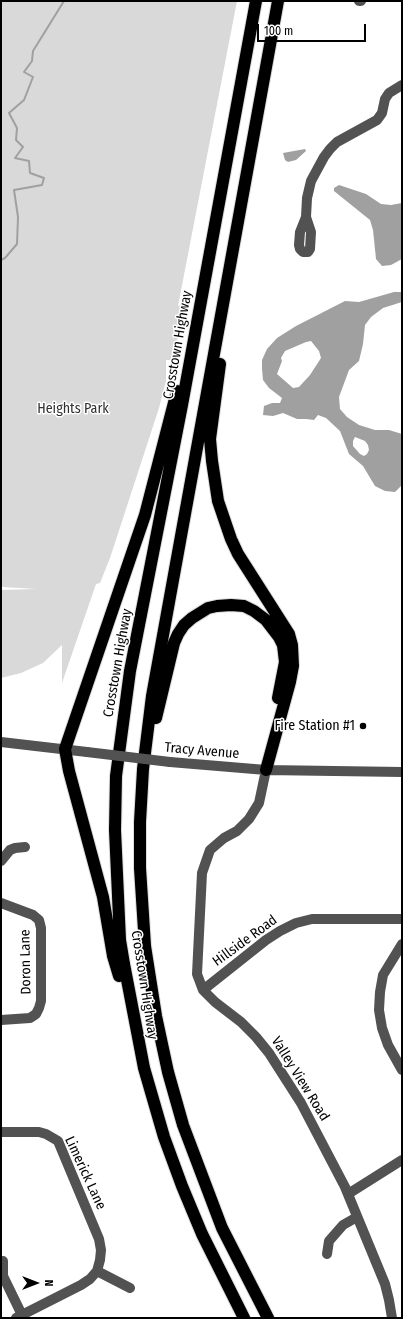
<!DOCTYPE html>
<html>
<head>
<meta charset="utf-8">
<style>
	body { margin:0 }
	#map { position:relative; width:403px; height:1319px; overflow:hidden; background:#fff; font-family:"Fira Sans Condensed",sans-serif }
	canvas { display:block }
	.frame { position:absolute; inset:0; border:2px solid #000; pointer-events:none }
	.north { position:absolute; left:16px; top:1263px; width:40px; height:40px; -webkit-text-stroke:3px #fff; paint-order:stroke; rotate:90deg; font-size:11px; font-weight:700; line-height:16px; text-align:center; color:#000 }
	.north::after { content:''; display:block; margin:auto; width:14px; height:18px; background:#000; clip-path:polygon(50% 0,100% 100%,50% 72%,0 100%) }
	.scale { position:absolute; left:257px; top:24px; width:109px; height:18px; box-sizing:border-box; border:2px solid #000; border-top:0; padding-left:5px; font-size:12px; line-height:14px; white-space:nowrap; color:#000; -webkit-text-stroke:3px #fff; paint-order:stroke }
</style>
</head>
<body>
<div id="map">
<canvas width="403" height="1319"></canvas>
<div class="frame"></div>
<div class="north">N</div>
<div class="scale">100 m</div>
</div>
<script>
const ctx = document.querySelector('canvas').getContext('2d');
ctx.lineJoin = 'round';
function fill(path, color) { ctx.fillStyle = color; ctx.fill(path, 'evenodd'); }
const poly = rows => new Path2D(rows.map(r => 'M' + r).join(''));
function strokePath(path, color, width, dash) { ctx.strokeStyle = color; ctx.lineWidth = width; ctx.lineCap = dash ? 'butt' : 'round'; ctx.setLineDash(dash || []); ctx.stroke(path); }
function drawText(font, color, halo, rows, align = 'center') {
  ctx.font = font + ' "Fira Sans Condensed",sans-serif'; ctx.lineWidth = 3; ctx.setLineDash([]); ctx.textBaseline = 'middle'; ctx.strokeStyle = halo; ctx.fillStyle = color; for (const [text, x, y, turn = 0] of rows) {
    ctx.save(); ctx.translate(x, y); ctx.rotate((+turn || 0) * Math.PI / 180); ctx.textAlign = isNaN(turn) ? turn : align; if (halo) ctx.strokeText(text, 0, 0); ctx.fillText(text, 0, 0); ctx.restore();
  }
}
fill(poly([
	[1,1,123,1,123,2,124,1,237,1,178,306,185,304,173,360,166,360,166,381,159,408,110,558,100,583,96,584,62,683,62,645,43,663,21,673,1,678,1,590,36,589,3,587,1,586]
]), '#d9d9d9');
fill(poly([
	[305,149,306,151,296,160,288,162,285,160,283,153],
	[339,185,366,194,381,204,391,205,402,203,402,259,391,265,382,266,376,259,373,230,370,220,334,191,334,188],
	[394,292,402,292,402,302,383,308,371,317,365,325,363,344,359,361,349,370,339,397,340,409,347,417,359,425,375,430,389,430,402,434,402,485,395,492,385,491,375,486,363,466,349,454,340,431,326,418,318,415,314,420,306,419,297,419,283,413,273,416,263,415,264,406,272,403,280,403,282,398,269,388,263,380,262,369,262,360,267,349,277,338,296,326,345,301,359,302],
	[311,341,319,351,321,358,310,375,299,387,293,388,277,374,282,361,281,358,285,351,306,342],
	[355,437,365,441,368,445,369,450,367,454,364,456,360,454,353,446,353,441]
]), '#a0a0a0');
strokePath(poly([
	[1,260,5,258,17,244,18,217,14,190,42,185,44,178,30,173,29,161,15,158,23,147,16,140,17,128,9,113,24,100,33,77,24,72,32,61,33,51,64,1]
]), '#a0a0a0', 2);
const highway = poly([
	[220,364,210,439,212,461,218,501,231,539,238,554,289,634,292,645,293,666,290,682,266,770],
	[156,718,174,643,178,634,184,625,192,618,208,608,217,606,231,605,244,606,254,611,266,620,279,637,283,645,285,662,278,698],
	[119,976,113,956,103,897,69,771,65,749,145,515,177,391],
	[244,1318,202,1234,182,1186,164,1137,144,1068,124,964,120,940,115,830,116,776,130,671,182,405,256,1],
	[268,1318,222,1228,183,1125,168,1072,156,1016,145,946,140,868,140,822,143,769,152,696,278,1]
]);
strokePath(highway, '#dbdbdb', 14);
strokePath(poly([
	[359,1,361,1],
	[306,217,311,232,310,249,308,252,303,252,300,249,299,245,300,232,306,217,307,198,311,181,324,157,330,149,337,142,377,120,382,113,385,99,389,93,402,85],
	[1,742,87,752],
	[170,762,266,770,402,772],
	[266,770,259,803,249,819,237,831,224,838,210,850,202,873,197,974,203,990,215,1002,241,1022,256,1037,269,1053,301,1103,345,1187,385,1284,389,1300,392,1318],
	[1,861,10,850,15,848,25,847],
	[1,903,33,915,39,920,41,928,41,1001,39,1008,36,1014,30,1018,1,1020],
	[402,944,383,975,380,992,379,1010,382,1028,388,1045,402,1070],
	[203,990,266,940,280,931,296,923,312,919,402,919],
	[1,1132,39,1132,46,1134,58,1141,99,1239,101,1250,100,1260,97,1271,90,1279,81,1285,16,1318],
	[348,1194,402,1160],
	[327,1254,329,1241,343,1225,357,1217],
	[3,1261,3,1276,22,1315],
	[97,1271,130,1288]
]), '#525252', 10);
strokePath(highway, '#000', 12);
strokePath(poly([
	[87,752,170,762]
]), '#525252', 10);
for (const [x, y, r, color] of [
	[363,726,4,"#000"]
]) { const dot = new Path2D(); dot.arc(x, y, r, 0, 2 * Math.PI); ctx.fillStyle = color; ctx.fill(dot); strokePath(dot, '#fff', 1.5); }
drawText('14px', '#000', '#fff', [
	["Crosstown Highway",178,345,-80],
	["Crosstown Highway",118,663,-80],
	["Tracy Avenue",202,751,5],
	["Hillside Road",245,941,-36],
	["Doron Lane",26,962,-91],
	["Crosstown Highway",144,985,81],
	["Valley View Road",300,1079,58],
	["Limerick Lane",85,1173,65]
]);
drawText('14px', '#303030', '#fff', [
	["Heights Park",73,409]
]);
drawText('14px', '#000', '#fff', [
	["Fire Station #1",355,726]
], 'right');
</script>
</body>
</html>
